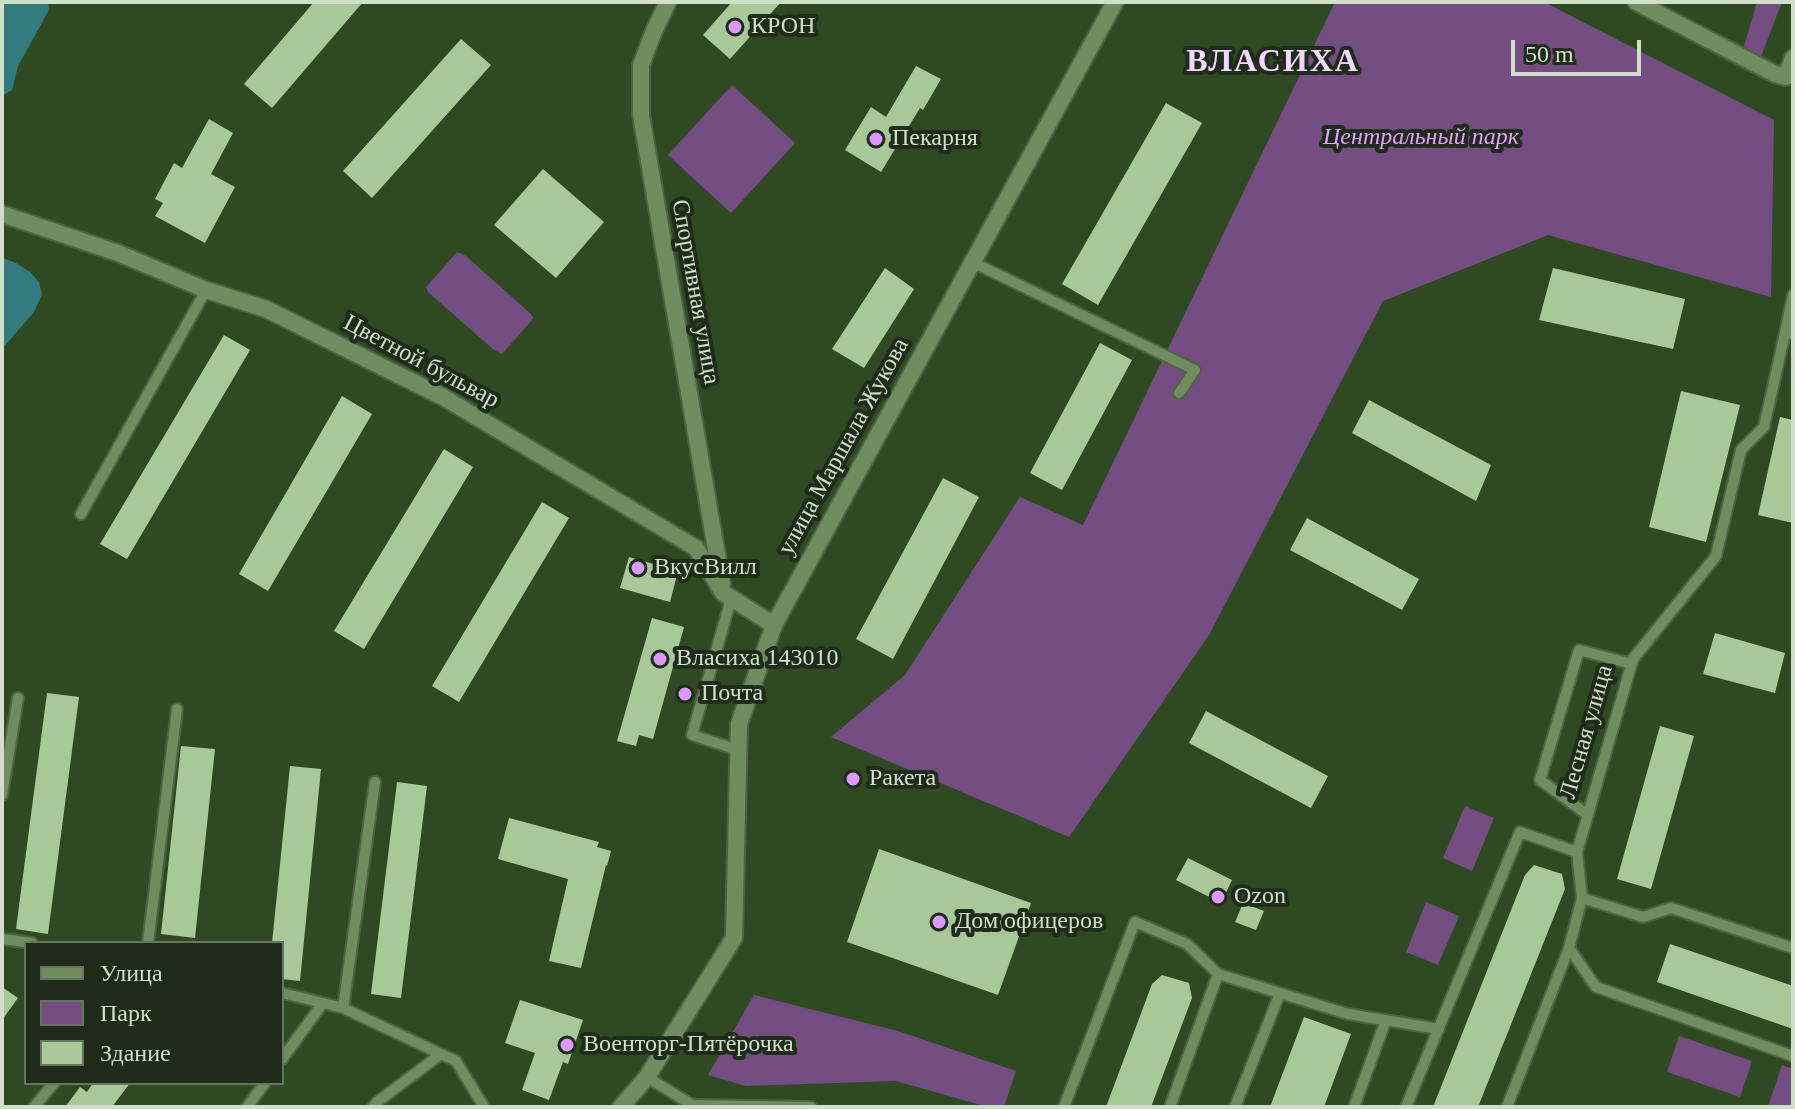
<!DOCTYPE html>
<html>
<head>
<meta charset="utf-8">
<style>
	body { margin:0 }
	#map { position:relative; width:1795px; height:1109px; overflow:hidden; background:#2f4a22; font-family:"Times New Roman",serif }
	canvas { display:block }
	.frame { position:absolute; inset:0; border:4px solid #cfdfc8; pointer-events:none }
	.legend { position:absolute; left:24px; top:941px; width:260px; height:144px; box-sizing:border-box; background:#202c1b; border:2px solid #667460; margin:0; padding:10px 14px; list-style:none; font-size:24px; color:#cfdfc8 }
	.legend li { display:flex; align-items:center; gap:16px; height:40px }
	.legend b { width:40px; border:2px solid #667460 }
	.scale { position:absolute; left:1511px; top:40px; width:130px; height:36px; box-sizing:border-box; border:4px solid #cfdfc8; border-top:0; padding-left:10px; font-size:24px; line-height:28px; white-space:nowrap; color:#cfdfc8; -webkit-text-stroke:6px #202c1b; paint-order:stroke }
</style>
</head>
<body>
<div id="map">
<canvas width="1795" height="1109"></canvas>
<div class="frame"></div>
<ul class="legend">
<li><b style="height:10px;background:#6f8d61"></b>Улица</li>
<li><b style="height:22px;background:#744e82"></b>Парк</li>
<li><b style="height:22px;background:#a8c89a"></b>Здание</li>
</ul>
<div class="scale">50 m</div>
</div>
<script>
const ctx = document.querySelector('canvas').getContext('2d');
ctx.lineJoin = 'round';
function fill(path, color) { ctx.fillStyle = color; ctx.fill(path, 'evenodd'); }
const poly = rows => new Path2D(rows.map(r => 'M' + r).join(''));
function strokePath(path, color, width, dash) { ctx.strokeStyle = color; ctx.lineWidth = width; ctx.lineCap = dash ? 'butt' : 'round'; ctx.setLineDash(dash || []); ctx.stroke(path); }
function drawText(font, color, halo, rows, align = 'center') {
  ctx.font = font + ' "Times New Roman",serif'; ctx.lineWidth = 8; ctx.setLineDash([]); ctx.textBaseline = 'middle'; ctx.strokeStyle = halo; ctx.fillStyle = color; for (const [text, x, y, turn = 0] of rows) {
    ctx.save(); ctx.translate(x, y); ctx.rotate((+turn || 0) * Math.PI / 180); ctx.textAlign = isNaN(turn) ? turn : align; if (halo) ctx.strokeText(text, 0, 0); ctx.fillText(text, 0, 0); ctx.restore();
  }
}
fill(poly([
	[1335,2,1544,2,1774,120,1771,297,1548,235,1383,301,1209,635,1069,837,831,737,905,675,1020,497,1083,525],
	[1757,2,1782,2,1760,59,1744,46],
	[732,85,795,143,731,213,668,155],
	[457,252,466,256,531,314,533,318,532,320,502,354,494,350,428,292,426,287,428,285],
	[1465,806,1494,818,1472,871,1443,858],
	[1426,902,1459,916,1438,965,1406,952],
	[754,995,898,1031,1016,1071,1004,1107,988,1107,896,1081,746,1086,708,1075],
	[1679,1036,1752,1061,1740,1097,1667,1072],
	[1782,1065,1793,1069,1793,1107,1768,1107]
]), '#744e82');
fill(poly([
	[2,2,48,2,49,10,18,66,12,90,2,96],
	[2,258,16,263,30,272,39,282,42,295,34,312,2,349]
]), '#337b7c');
fill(poly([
	[314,2,363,2,272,108,244,84],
	[732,2,781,2,730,59,703,35],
	[461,39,491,65,372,198,343,171],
	[916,66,941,79,923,110,920,108,881,172,845,150,871,107,886,117],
	[1166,103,1202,123,1098,305,1062,284],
	[209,119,233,133,211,174,235,187,205,243,155,216,163,203,155,199,174,163,182,168],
	[543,169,604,222,556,278,494,225],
	[885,268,914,289,864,368,832,349],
	[1553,268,1685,299,1673,349,1539,320],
	[224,335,250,350,127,559,100,544],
	[1100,343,1132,360,1062,490,1030,473],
	[1681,391,1740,405,1706,542,1649,527],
	[342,396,372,414,268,591,239,574],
	[1369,400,1491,465,1476,501,1352,433],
	[1780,417,1793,420,1793,523,1758,515],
	[444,449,473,467,364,649,334,631],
	[943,478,979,497,893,659,856,639],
	[542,502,569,518,459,702,432,686],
	[1307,518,1419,579,1402,610,1290,550],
	[629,557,678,571,670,602,620,588],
	[652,618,684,627,653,739,639,735,636,746,617,741],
	[1715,633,1785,653,1775,693,1703,674],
	[47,693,79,697,48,934,16,929],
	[1206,711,1328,776,1311,808,1189,743],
	[1660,726,1694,736,1651,889,1617,879],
	[181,746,215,749,195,938,161,934],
	[290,766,321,769,300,981,282,979,282,943,272,943],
	[397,782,427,786,401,998,371,994],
	[509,818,599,842,597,847,611,851,607,866,606,865,581,968,549,961,568,879,498,859],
	[879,849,1031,903,998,995,847,942],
	[1188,858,1232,880,1221,903,1176,880],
	[1534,865,1562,874,1565,889,1478,1107,1433,1107,1525,875],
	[1243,903,1264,911,1256,930,1235,922],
	[1670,944,1793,986,1793,1029,1657,982],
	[1162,975,1189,983,1192,998,1151,1107,1106,1107,1152,984],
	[2,987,18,998,2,1020],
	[520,1000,583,1020,568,1064,563,1062,549,1100,522,1090,535,1053,505,1043],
	[1304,1017,1351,1034,1324,1107,1270,1107],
	[93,1083,130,1083,112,1107,65,1107,80,1087,87,1092]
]), '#a8c89a');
const service = poly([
	[972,262,1195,370,1179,393],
	[1793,295,1785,333,1793,334],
	[81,514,206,290],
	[731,599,692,735,738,750],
	[2,795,18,698],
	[1588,815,1540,780,1579,650,1632,664],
	[1582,898,1643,917,1671,908,1793,948],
	[2,939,32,943],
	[148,943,177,709],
	[1569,948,1596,987,1793,1056],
	[282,993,343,1008,456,1061,484,1107],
	[343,1008,375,782],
	[282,1059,323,1003],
	[647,1077,692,1105,811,1107],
	[34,1107,54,1083],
	[247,1107,265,1083],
	[373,1107,377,1102,441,1054],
	[1064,1107,1135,922,1187,944,1218,974],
	[1170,1107,1218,974,1348,1014,1439,1029],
	[1235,1107,1280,993],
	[1354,1107,1386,1020],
	[1406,1107,1520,832,1577,852],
	[1507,1107,1569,948,1582,898,1577,852,1633,659,1716,556,1741,450,1764,427,1785,333]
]);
const minor = poly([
	[668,2,654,31,641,65,641,115,722,584],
	[2,214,118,253,206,290,266,309,443,397,696,548,723,593,774,625]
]);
const tertiary = poly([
	[1636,2,1775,74,1786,77,1793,58],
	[621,1107,647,1077,734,938,739,724,774,625,1115,2]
]);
strokePath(service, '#4e6441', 14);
strokePath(minor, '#4e6441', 20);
strokePath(tertiary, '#4e6441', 20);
strokePath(service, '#6f8d61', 10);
strokePath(minor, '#6f8d61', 16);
strokePath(tertiary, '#6f8d61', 16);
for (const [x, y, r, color] of [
	[735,27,8,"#dc99f5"],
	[876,139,8,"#dc99f5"],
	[638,568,8,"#dc99f5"],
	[660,659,8,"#dc99f5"],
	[685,694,8,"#dc99f5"],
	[853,779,8,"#dc99f5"],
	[1218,897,8,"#dc99f5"],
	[939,922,8,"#dc99f5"],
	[567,1045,8,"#dc99f5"]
]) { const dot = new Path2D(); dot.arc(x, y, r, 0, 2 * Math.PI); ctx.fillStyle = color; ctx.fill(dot); strokePath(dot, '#202c1b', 3); }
drawText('24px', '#cfdfc8', '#202c1b', [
	["КРОН",751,27],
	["Пекарня",892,139],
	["ВкусВилл",654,568],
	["Власиха 143010",676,659],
	["Почта",701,694],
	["Ракета",869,779],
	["Ozon",1234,897],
	["Дом офицеров",955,922],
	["Военторг-Пятёрочка",583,1045]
], 'left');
drawText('italic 24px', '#e49ffe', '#202c1b', [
	["Центральный парк",1421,138]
]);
drawText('24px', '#cfdfc8', '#202c1b', [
	["Спортивная улица",695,292,80],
	["Цветной бульвар",421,362,28],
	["улица Маршала Жукова",844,447,-61],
	["Лесная улица",1587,732,-74]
]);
ctx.letterSpacing = '2px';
drawText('bold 32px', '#f3d8ff', '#202c1b', [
	["ВЛАСИХА",1273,63]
]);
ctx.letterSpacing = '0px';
</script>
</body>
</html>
